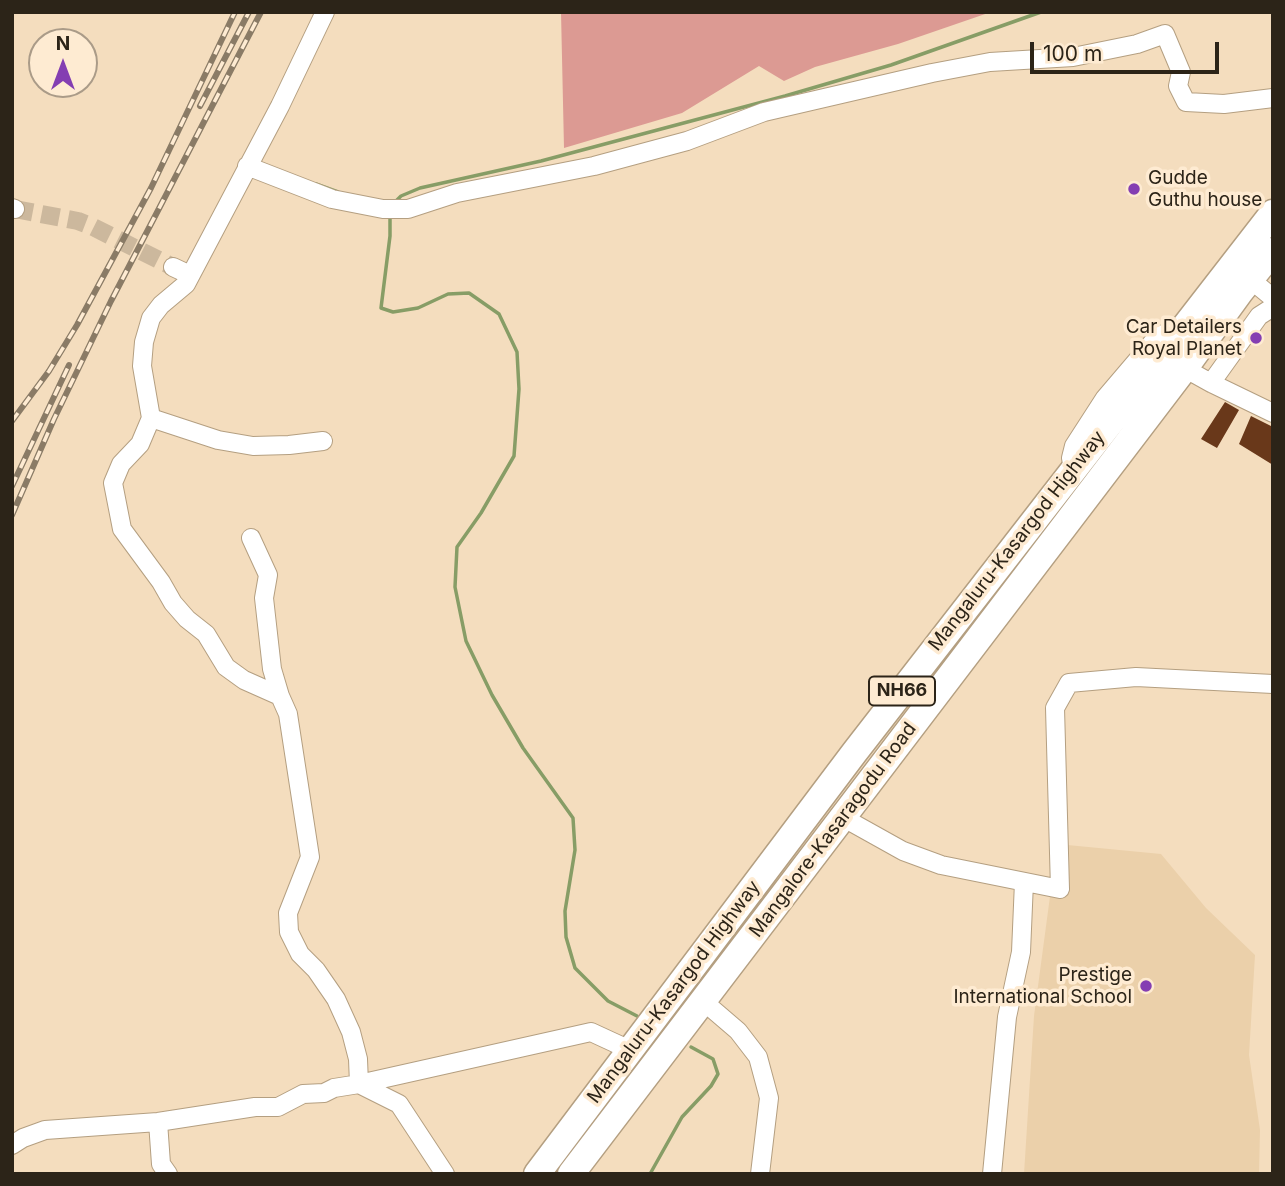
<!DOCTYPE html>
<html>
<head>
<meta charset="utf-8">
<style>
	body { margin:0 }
	#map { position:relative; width:1285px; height:1186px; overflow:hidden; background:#f4ddbe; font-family:Inter,sans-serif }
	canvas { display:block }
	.frame { position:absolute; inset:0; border:14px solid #2c2418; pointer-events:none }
	.north { position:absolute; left:28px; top:28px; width:70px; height:70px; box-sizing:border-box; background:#feebd2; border:2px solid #aa9b88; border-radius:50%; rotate:0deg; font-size:19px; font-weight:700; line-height:28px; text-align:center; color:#2c2418 }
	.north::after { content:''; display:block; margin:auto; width:24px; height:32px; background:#843eb2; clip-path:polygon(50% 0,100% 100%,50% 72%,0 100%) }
	.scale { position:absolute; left:1030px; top:42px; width:189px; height:32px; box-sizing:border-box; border:4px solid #2c2418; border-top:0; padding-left:9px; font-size:21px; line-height:24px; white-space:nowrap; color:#2c2418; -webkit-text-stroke:5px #feebd2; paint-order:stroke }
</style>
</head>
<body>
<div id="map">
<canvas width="1285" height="1186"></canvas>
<div class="frame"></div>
<div class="north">N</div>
<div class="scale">100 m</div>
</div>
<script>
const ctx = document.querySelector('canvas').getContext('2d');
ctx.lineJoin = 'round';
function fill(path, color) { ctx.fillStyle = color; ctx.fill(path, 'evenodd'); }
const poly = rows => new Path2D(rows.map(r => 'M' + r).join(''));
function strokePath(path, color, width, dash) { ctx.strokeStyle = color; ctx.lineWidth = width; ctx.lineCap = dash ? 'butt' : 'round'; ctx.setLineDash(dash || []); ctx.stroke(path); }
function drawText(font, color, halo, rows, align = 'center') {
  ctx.font = font + ' Inter,sans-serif'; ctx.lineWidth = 7; ctx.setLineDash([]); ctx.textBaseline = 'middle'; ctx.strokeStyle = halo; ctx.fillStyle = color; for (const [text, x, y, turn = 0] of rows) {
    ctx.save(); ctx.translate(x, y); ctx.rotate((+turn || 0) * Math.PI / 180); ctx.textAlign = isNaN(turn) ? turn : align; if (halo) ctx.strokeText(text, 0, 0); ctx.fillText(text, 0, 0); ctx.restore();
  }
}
fill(poly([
	[1057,844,1161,854,1206,908,1255,955,1249,1055,1260,1130,1259,1174,1024,1174,1034,1016]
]), '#ebd0aa');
fill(poly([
	[561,12,991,12,898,44,815,67,784,81,759,66,682,113,564,148]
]), '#dc9a93');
strokePath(poly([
	[316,184,338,192],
	[393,204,401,196,420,188,541,161,785,96,891,65,1041,12],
	[390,214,390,236,381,308,393,312,418,308,448,294,469,293,499,314,517,352,519,389,514,456,481,513,457,547,455,587,466,641,492,695,523,748,573,818,575,850,565,911,566,937,575,968,608,1001,637,1016],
	[650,1174,682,1117,711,1086,718,1074,713,1059,691,1047]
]), '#879d66', 3.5);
fill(poly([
	[1225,402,1239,410,1217,448,1201,439],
	[1251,416,1273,427,1273,465,1239,444]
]), '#69381a');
strokePath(poly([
	[15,209,78,221,91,226,173,267]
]), '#ccb89d', 18, [18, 9]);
const minor = poly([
	[247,166,332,199,383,209,408,209,457,193,594,166,687,141,764,112,932,73,990,62,1073,57,1137,44,1165,34,1181,72,1178,86,1186,102,1224,104,1273,98],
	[12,208,15,209],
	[173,267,190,275],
	[1250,279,1273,298],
	[1175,363,1211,383,1273,413],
	[1211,383,1259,316,1273,307],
	[151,418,218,440,253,446,289,445,323,441],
	[1073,469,1071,458,1074,446,1105,398,1157,337,1168,332,1180,331],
	[251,538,268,575,264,598,272,669,280,696,288,714,310,857,288,913,289,932,300,954,316,970,336,999,351,1032,358,1059,359,1084,591,1032,630,1050],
	[280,696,244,680,226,667,206,634,187,619,173,603,161,582,122,529,113,483,121,464,140,444,151,418,142,366,144,342,151,318,161,305,186,284,280,106,325,12],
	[842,817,903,851,941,865,1060,889,1055,708,1069,683,1136,677,1273,684],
	[703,1001,738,1031,758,1057,769,1098,760,1174],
	[158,1122,161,1164,168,1174],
	[12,1145,23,1138,45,1130,158,1122,255,1107,278,1107,303,1094,324,1093,334,1088,359,1084,399,1104,445,1174],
	[992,1174,1007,1017,1021,952,1024,882]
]);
const highway = poly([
	[537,1174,854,753,1273,213],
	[571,1174,1184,369,1240,292,1273,251]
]);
strokePath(minor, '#b49f81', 20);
strokePath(highway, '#b49f81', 29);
strokePath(minor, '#fff', 18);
strokePath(highway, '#fff', 26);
const rail = poly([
	[200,106,249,12],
	[12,421,49,371,77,325,151,188,235,12],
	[12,486,69,365],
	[12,515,54,419,111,301,261,12]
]);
strokePath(rail, '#8a7b66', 6);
strokePath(rail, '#feebd2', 3.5, [10]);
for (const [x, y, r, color] of [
	[1134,189,7,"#843eb2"],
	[1256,338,7,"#843eb2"],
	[1146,986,7,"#843eb2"]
]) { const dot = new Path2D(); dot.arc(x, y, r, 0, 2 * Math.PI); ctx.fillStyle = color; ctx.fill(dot); strokePath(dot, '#feebd2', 2.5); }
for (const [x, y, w] of [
	[902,691,66]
]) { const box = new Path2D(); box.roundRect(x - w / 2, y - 14.5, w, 29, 5); ctx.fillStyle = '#feebd2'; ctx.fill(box); strokePath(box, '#2c2418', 2); }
drawText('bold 18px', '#2c2418', null, [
	["NH66",902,691]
]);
drawText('19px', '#2c2418', '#feebd2', [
	["Gudde",1148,178,"left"],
	["Guthu house",1148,200,"left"],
	["Car Detailers",1242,327],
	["Royal Planet",1242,349],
	["Prestige",1132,975],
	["International School",1132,997]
], 'right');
drawText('19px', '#2c2418', '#feebd2', [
	["Mangaluru-Kasargod Highway",1017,541,-52],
	["Mangalore-Kasaragodu Road",833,830,-53],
	["Mangaluru-Kasargod Highway",674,992,-53]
]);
</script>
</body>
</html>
